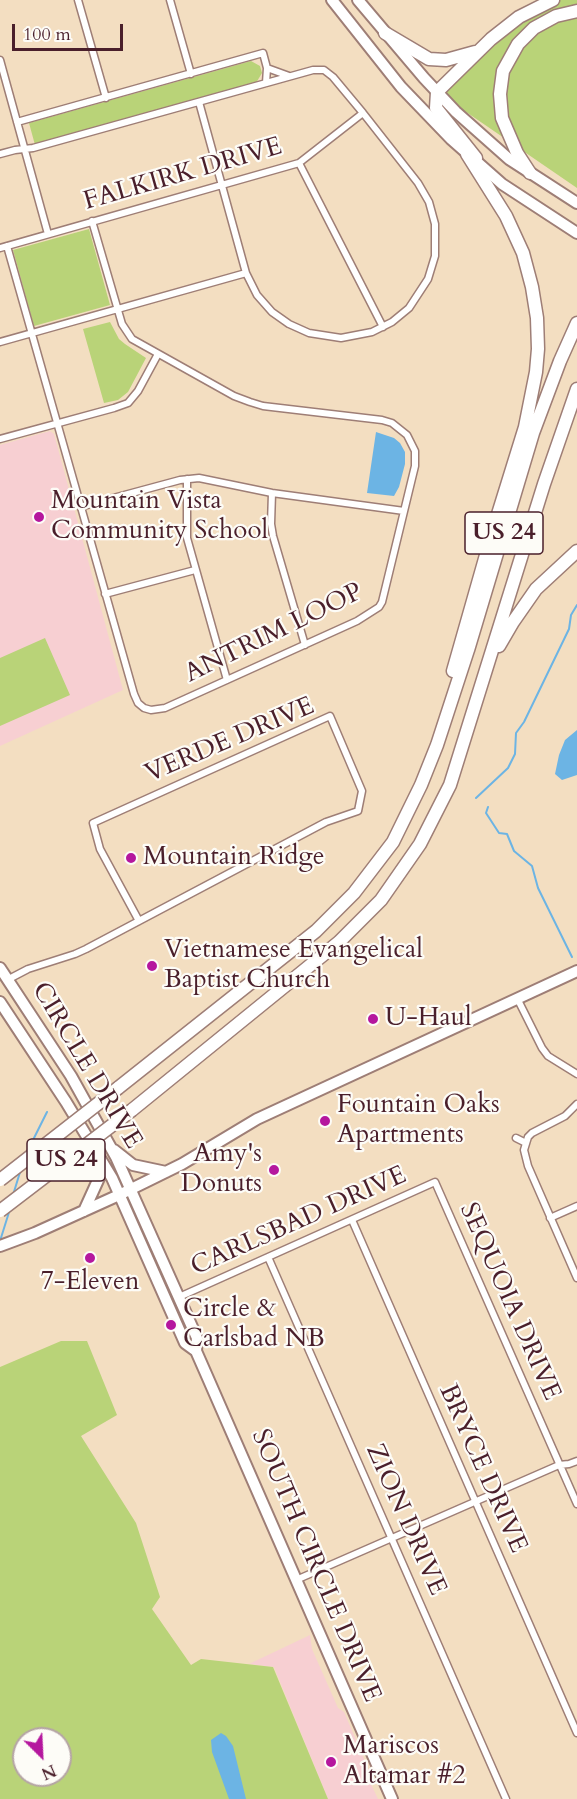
<!DOCTYPE html>
<html>
<head>
<meta charset="utf-8">
<style>
	body { margin:0 }
	#map { position:relative; width:577px; height:1799px; overflow:hidden; background:#f3dec1; font-family:Cardo,serif }
	canvas { display:block }
	.north { position:absolute; left:12px; top:1727px; width:60px; height:60px; box-sizing:border-box; background:#fdfcf7; border:2px solid #b5a4a5; border-radius:50%; rotate:156deg; font-size:16px; font-weight:700; line-height:24px; text-align:center; color:#4a1f2b }
	.north::after { content:''; display:block; margin:auto; width:21px; height:27px; background:#b5179e; clip-path:polygon(50% 0,100% 100%,50% 72%,0 100%) }
	.scale { position:absolute; left:12px; top:24px; width:111px; height:27px; box-sizing:border-box; border:3px solid #4a1f2b; border-top:0; padding-left:8px; font-size:18px; line-height:21px; white-space:nowrap; color:#4a1f2b; -webkit-text-stroke:4px #fdfcf7; paint-order:stroke }
</style>
</head>
<body>
<div id="map">
<canvas width="577" height="1799"></canvas>
<div class="north">N</div>
<div class="scale">100 m</div>
</div>
<script>
const ctx = document.querySelector('canvas').getContext('2d');
ctx.lineJoin = 'round';
function fill(path, color) { ctx.fillStyle = color; ctx.fill(path, 'evenodd'); }
const poly = rows => new Path2D(rows.map(r => 'M' + r).join(''));
function strokePath(path, color, width, dash) { ctx.strokeStyle = color; ctx.lineWidth = width; ctx.lineCap = dash ? 'butt' : 'round'; ctx.setLineDash(dash || []); ctx.stroke(path); }
function drawText(font, color, halo, rows, align = 'center') {
  ctx.font = font + ' Cardo,serif'; ctx.lineWidth = 4.5; ctx.setLineDash([]); ctx.textBaseline = 'middle'; ctx.strokeStyle = halo; ctx.fillStyle = color; for (const [text, x, y, turn = 0] of rows) {
    ctx.save(); ctx.translate(x, y); ctx.rotate((+turn || 0) * Math.PI / 180); ctx.textAlign = isNaN(turn) ? turn : align; if (halo) ctx.strokeText(text, 0, 0); ctx.fillText(text, 0, 0); ctx.restore();
  }
}
fill(poly([
	[50,431,54,434,123,690,0,746,0,445],
	[310,1635,312,1649,338,1708,344,1712,369,1770,369,1780,378,1799,328,1799,274,1667,249,1664]
]), '#f7cfd2');
fill(poly([
	[554,0,577,0,577,188,437,92,491,39],
	[251,61,260,66,262,73,256,83,35,145,29,123],
	[89,229,110,305,34,326,13,250],
	[110,322,119,339,125,344,146,358,128,392,118,400,104,403,83,329],
	[45,638,70,695,0,726,0,658],
	[61,1341,87,1341,117,1415,81,1436,136,1523,160,1597,152,1609,191,1665,201,1659,273,1667,328,1799,0,1799,0,1367],
	[24,1739,60,1739,60,1775,24,1775]
]), '#b9d378');
fill(poly([
	[376,432,394,438,400,443,405,452,405,464,399,487,394,496,367,493],
	[577,730,577,775,562,780,555,774,559,755,565,740],
	[221,1733,226,1736,233,1746,246,1799,229,1799,212,1752,211,1740]
]), '#6cb4e4');
strokePath(poly([
	[476,798,508,768,515,754,516,733,524,722,569,629,571,615,577,605],
	[488,807,486,813,499,833,507,834,514,851,532,866,538,888,572,957],
	[27,1152,47,1112],
	[13,1195,21,1169],
	[0,1241,10,1209]
]), '#6cb4e4', 2);
const minor = poly([
	[78,0,106,98],
	[170,0,191,74],
	[0,60,48,234],
	[267,68,289,76],
	[17,122,263,53,267,68,266,83],
	[0,154,15,150,33,148,313,70,324,70,333,77,363,113,418,183,429,202,435,224,435,256,428,279,409,308,392,322,372,332,341,338,309,333,289,324,272,312,257,295,246,273,199,102],
	[299,163,383,327],
	[7,246,134,694,138,703,144,708,151,710,165,708,357,621,379,607,382,602,415,466,415,451,407,435,392,423,382,420,263,406,250,402,234,396,132,339,122,324,92,221],
	[0,248,299,163,363,113],
	[0,342,246,273],
	[0,439,114,408,128,403,138,391,158,354],
	[187,479,187,538,227,680],
	[272,493,271,524,273,536,305,645],
	[80,507,180,480,199,478,272,493,404,511],
	[105,594,195,570],
	[7,980,28,969,75,954,86,949,326,822,358,811,362,791,330,716,93,823,100,849,139,921],
	[517,998,542,1048,548,1056,577,1074],
	[577,1104,565,1116,532,1133,528,1137,524,1150,528,1166,577,1278],
	[516,1138,526,1143],
	[550,1218,577,1206],
	[352,1220,577,1733],
	[268,1257,506,1799],
	[179,1297,435,1182,577,1504],
	[296,1580,559,1465,569,1464,577,1461]
]);
const primary = poly([
	[332,0,401,87,451,139,502,184,577,233],
	[358,0,424,78,456,112,509,159,577,203],
	[0,968,71,1076,116,1157,197,1338,196,1351],
	[0,1002,66,1102,112,1178,185,1343,196,1351,207,1376,392,1799],
	[114,1150,133,1165,166,1172],
	[84,1211,99,1178,99,1158],
	[0,1246,35,1233,119,1195,182,1164,257,1119,577,971]
]);
const motorway = poly([
	[385,33,429,59,446,60,475,52],
	[476,158,436,108,437,92,491,39,519,17,553,0],
	[530,173,517,153,502,118,500,94,503,71,518,44,534,28,556,16,577,11],
	[499,646,513,622,536,589,577,551],
	[453,671,494,527,525,427,536,372,538,349,537,318,532,287,523,253,506,216,467,154],
	[118,1088,316,931,354,893,393,842,421,785,437,745,468,650,533,433,560,361,577,323],
	[132,1110,339,942,381,900,420,844,450,785,544,484,577,389]
]);
strokePath(minor, '#9e7e76', 9);
strokePath(primary, '#9e7e76', 14);
strokePath(motorway, '#9e7e76', 15);
strokePath(minor, '#fff', 6);
strokePath(primary, '#fff', 10);
strokePath(motorway, '#fff', 12);
const motorwayBridge = poly([
	[0,1180,118,1088],
	[0,1211,132,1110]
]);
strokePath(motorwayBridge, '#9e7e76', 15, []);
strokePath(motorwayBridge, '#fff', 12);
for (const [x, y, r, color] of [
	[39,517,6,"#b5179e"],
	[131,858,6,"#b5179e"],
	[152,966,6,"#b5179e"],
	[373,1019,6,"#b5179e"],
	[325,1121,6,"#b5179e"],
	[274,1170,6,"#b5179e"],
	[90,1258,6,"#b5179e"],
	[171,1325,6,"#b5179e"],
	[331,1762,6,"#b5179e"]
]) { const dot = new Path2D(); dot.arc(x, y, r, 0, 2 * Math.PI); ctx.fillStyle = color; ctx.fill(dot); strokePath(dot, '#fdfcf7', 2); }
for (const [x, y, w] of [
	[504,533,78],
	[66,1160,78]
]) { const box = new Path2D(); box.roundRect(x - w / 2, y - 21, w, 42, 4.5); ctx.fillStyle = '#fdfcf7'; ctx.fill(box); strokePath(box, '#4a1f2b', 1.5); }
drawText('bold 24px', '#4a1f2b', null, [
	["US 24",504,533],
	["US 24",66,1160]
]);
drawText('26px', '#4a1f2b', '#fdfcf7', [
	["FALKIRK DRIVE",183,175,-16],
	["ANTRIM LOOP",274,634,-26],
	["VERDE DRIVE",230,741,-23],
	["CIRCLE DRIVE",86,1066,59],
	["CARLSBAD DRIVE",299,1222,-24],
	["SEQUOIA DRIVE",509,1302,66],
	["BRYCE DRIVE",482,1469,66],
	["ZION DRIVE",405,1520,66],
	["SOUTH CIRCLE DRIVE",315,1566,67]
]);
drawText('26px', '#4a1f2b', '#fdfcf7', [
	["Mountain Vista",51,502],
	["Community School",51,532],
	["Mountain Ridge",143,858],
	["Vietnamese Evangelical",164,951],
	["Baptist Church",164,981],
	["U-Haul",385,1019],
	["Fountain Oaks",337,1106],
	["Apartments",337,1136],
	["Amy's",262,1155,"right"],
	["Donuts",262,1185,"right"],
	["7-Eleven",90,1283,"center"],
	["Circle &",183,1310],
	["Carlsbad NB",183,1340],
	["Mariscos",343,1747],
	["Altamar #2",343,1777]
], 'left');
</script>
</body>
</html>
